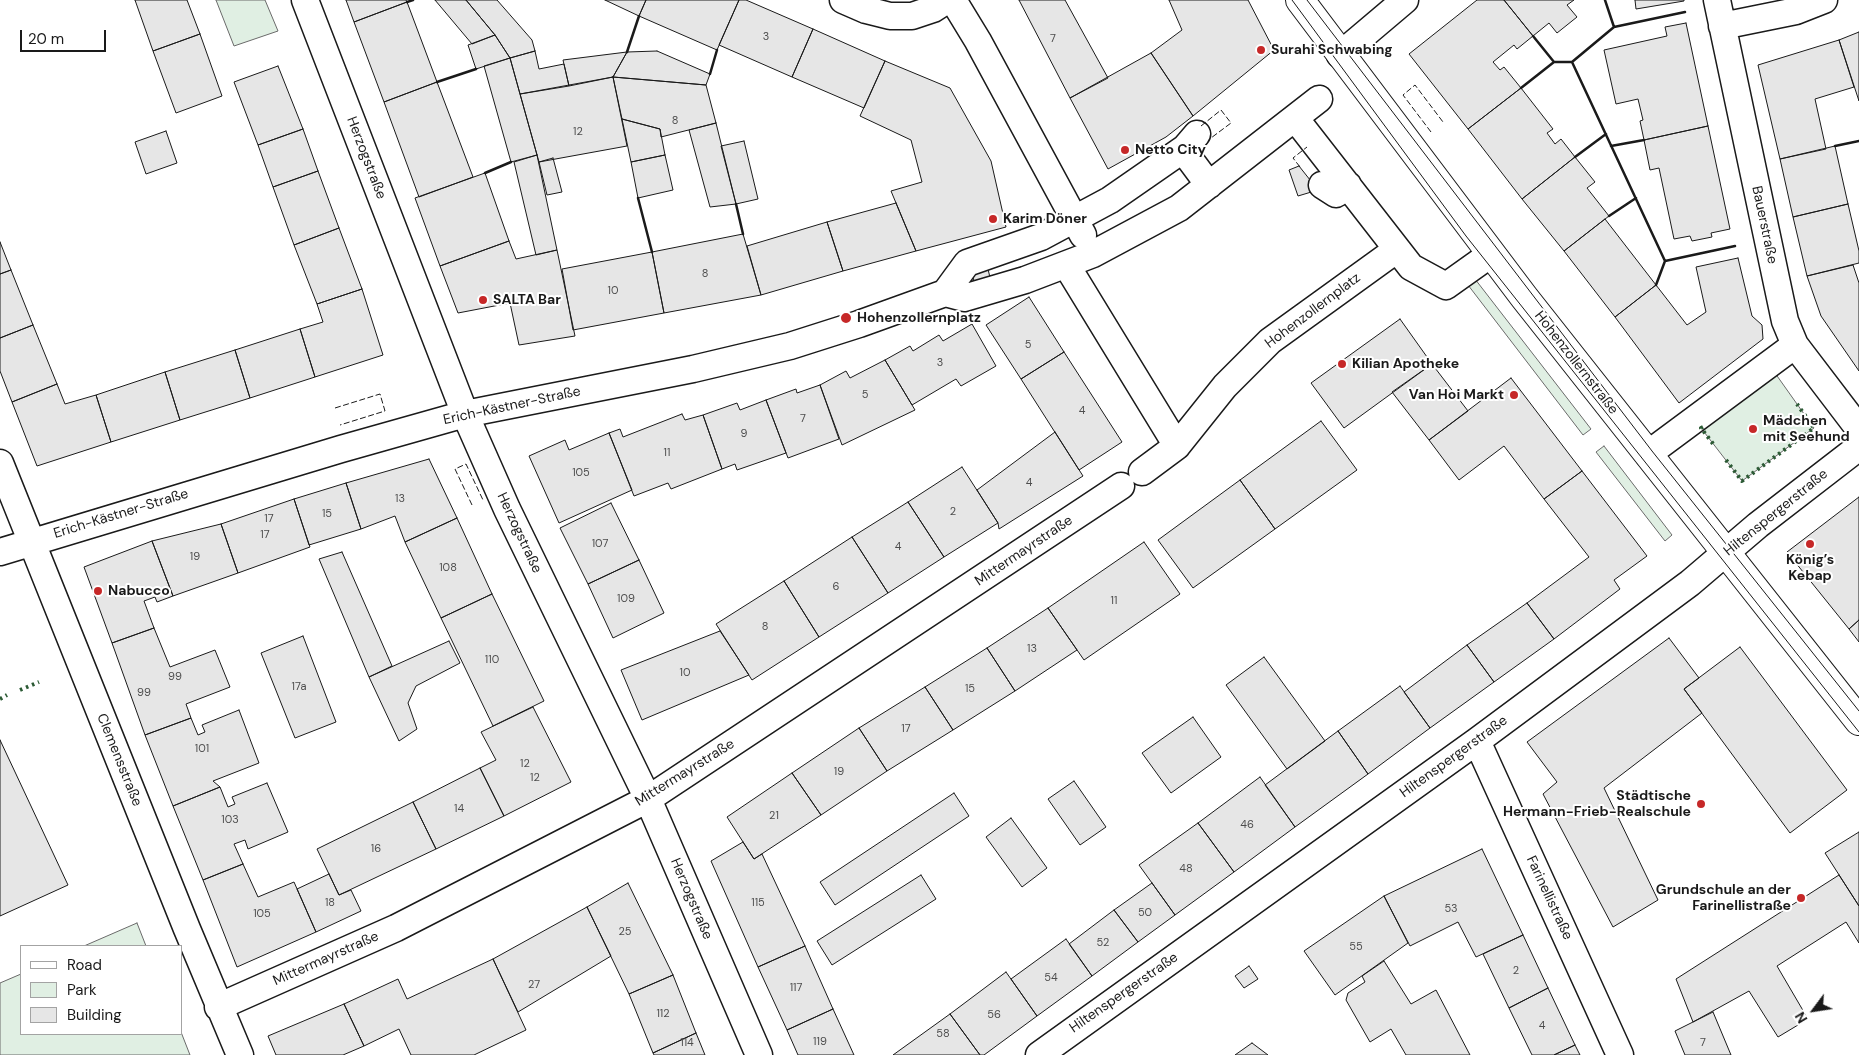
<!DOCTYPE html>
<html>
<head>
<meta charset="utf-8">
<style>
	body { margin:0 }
	#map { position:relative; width:1859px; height:1055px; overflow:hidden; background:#fff; font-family:"DM Sans",sans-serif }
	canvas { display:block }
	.legend { position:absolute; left:20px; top:945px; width:162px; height:90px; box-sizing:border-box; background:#fff; border:1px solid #a3a3a3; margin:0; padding:6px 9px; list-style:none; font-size:15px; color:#1a1a1a }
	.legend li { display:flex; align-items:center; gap:10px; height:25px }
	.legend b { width:25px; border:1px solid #a3a3a3 }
	.north { position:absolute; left:1789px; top:985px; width:50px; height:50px; -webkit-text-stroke:4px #fff; paint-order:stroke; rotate:239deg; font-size:14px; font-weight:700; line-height:20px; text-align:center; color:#1a1a1a }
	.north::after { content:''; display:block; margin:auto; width:18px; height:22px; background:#1a1a1a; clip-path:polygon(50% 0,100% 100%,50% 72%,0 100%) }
	.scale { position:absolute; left:20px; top:30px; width:86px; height:22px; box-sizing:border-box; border:2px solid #1a1a1a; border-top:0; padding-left:6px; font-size:15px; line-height:18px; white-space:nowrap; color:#1a1a1a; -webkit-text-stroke:4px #fff; paint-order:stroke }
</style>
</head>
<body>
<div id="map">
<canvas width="1859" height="1055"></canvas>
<ul class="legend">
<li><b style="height:6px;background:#fff"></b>Road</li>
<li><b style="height:14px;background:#e0efe3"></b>Park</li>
<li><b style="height:14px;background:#e6e6e6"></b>Building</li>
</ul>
<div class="north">N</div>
<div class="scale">20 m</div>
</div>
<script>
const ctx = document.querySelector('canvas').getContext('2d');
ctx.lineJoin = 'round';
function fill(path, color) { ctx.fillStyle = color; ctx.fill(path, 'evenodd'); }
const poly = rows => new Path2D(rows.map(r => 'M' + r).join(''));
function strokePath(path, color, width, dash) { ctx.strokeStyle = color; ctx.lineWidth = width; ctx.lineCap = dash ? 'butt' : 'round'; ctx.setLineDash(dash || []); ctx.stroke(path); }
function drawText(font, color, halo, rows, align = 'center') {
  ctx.font = font + ' "DM Sans",sans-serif'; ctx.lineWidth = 4; ctx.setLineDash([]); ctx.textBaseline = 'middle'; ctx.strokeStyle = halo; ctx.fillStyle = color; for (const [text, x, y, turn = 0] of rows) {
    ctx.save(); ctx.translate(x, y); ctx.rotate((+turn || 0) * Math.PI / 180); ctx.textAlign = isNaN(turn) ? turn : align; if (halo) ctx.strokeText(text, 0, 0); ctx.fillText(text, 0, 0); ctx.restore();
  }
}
const green = poly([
	[216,0,265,0,278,31,234,46,216,0],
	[1475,279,1591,429,1583,435,1468,285,1475,279],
	[1775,373,1814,428,1742,481,1701,428,1775,373],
	[1604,446,1672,535,1665,541,1596,452,1604,446],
	[137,923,146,946,84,946,137,923],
	[21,974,21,1034,181,1032,190,1055,0,1055,0,983,21,974]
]);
fill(green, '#e0efe3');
strokePath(green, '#6a6a6a', 1);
const building = poly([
	[135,0,187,0,200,34,153,51,135,0],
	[346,0,406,0,407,2,354,22,346,0],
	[435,0,466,0,495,35,472,44,435,0],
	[466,0,497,0,532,40,535,51,510,58,495,35,466,0],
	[605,0,646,0,639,16,605,0],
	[646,0,739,0,717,50,639,16,646,0],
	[739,0,746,0,813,29,792,77,719,45,739,0],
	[1019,0,1065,0,1108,78,1070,98,1019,0],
	[1169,0,1248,0,1274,50,1193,116,1151,53,1182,30,1169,0],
	[1477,0,1504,0,1533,36,1517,49,1514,45,1493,62,1500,70,1504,67,1521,88,1468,129,1409,54,1477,0],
	[1504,0,1574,0,1567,5,1577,17,1557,33,1549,23,1533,36,1504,0],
	[1635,0,1684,0,1684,1,1636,9,1635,0],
	[407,2,437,82,384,102,354,22,407,2],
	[1686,23,1708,126,1644,140,1640,121,1643,120,1638,99,1616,104,1604,50,1667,36,1665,27,1686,23],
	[813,29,885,61,864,108,792,77,813,29],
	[1859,32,1859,101,1839,40,1859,32],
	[200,34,222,96,176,113,153,51,200,34],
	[495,35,510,58,476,69,468,45,495,35],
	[1839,40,1854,87,1815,99,1826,149,1780,159,1758,65,1839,40],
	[535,51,539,69,564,64,569,86,520,94,510,58,535,51],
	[657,51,710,74,706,85,613,77,627,52,657,51],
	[627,52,613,77,569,86,563,60,627,52],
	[1151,53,1193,116,1166,137,1108,169,1070,98,1151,53],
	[510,58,537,155,511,162,484,66,510,58],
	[885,61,950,88,991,161,1006,227,916,251,891,191,922,182,911,140,860,116,885,61],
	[278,66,303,129,258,145,234,82,278,66],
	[613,77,627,146,539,162,520,94,613,77],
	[613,77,706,85,716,123,661,137,660,129,622,119,613,77],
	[437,82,473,177,419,197,384,102,437,82],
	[1521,88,1553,129,1547,133,1555,144,1561,139,1575,157,1522,199,1468,129,1521,88],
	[622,119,660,129,665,155,631,162,622,119],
	[716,123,736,204,710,207,689,130,716,123],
	[1708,126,1730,229,1711,233,1712,237,1692,241,1690,236,1674,239,1659,168,1650,170,1644,140,1708,126],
	[303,129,318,171,273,187,258,145,303,129],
	[166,131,177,163,146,174,135,142,166,131],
	[744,141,758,199,736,204,721,146,744,141],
	[1835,146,1848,204,1793,217,1780,159,1835,146],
	[537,155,557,250,536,255,514,162,537,155],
	[665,155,673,190,638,198,631,162,665,155],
	[1575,157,1595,182,1587,188,1609,216,1564,251,1522,199,1575,157],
	[553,158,562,192,547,195,539,162,553,158],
	[1299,166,1318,190,1298,196,1289,170,1299,166],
	[318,171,339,228,294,245,273,187,318,171],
	[485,173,509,241,440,266,415,198,485,173],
	[896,203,916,251,843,271,827,222,896,203],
	[1848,204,1859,251,1859,263,1807,276,1793,217,1848,204],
	[1605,219,1656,285,1615,317,1564,251,1605,219],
	[827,222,843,271,761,295,747,246,827,222],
	[339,228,362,289,317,304,294,245,339,228],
	[743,234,761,295,664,313,652,252,743,234],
	[509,241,516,259,557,250,575,336,519,345,510,303,458,313,440,266,509,241],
	[0,242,11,270,0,274,0,242],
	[652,252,664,313,573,330,562,269,652,252],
	[1738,258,1752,316,1762,325,1763,339,1679,403,1615,317,1656,285,1687,325,1706,312,1696,267,1738,258],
	[1853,265,1859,283,1859,371,1821,316,1807,276,1853,265],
	[988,269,992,286,977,291,972,274,988,269],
	[11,270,33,325,0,338,0,274,11,270],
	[362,289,383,355,315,377,300,329,323,322,317,304,362,289],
	[1029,297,1064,352,1021,379,986,325,1029,297],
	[1400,319,1432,364,1344,428,1311,383,1400,319],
	[972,324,996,366,961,386,956,379,912,405,885,360,910,346,913,351,939,335,943,341,972,324],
	[33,325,57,384,12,402,0,371,0,338,33,325],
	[300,329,315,377,250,398,235,350,300,329],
	[235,350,250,398,180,420,165,372,235,350],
	[1064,352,1122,442,1079,470,1021,379,1064,352],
	[885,360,915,410,842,445,820,385,846,371,850,378,885,360],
	[1432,364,1468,411,1429,440,1392,392,1432,364],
	[165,372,180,420,111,442,96,395,165,372],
	[1511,378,1582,471,1544,499,1504,446,1459,480,1429,440,1511,378],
	[57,384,65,404,96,395,111,442,37,466,12,402,57,384],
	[820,385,839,439,788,458,766,400,796,389,797,393,820,385],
	[766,400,786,453,737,470,735,464,722,469,703,415,737,403,740,410,766,400],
	[682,414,685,420,703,415,722,469,671,489,668,483,634,496,609,433,620,429,623,437,682,414],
	[1321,421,1357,470,1275,529,1240,480,1321,421],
	[1055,432,1083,476,999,529,998,523,977,490,1055,432],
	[609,433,632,490,559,523,529,456,565,440,569,450,609,433],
	[429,459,457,518,405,542,395,516,361,529,346,483,429,459],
	[962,467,998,523,944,557,908,502,962,467],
	[1582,471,1647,556,1614,580,1620,589,1554,639,1527,603,1589,557,1544,499,1582,471],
	[1240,480,1275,529,1193,588,1158,540,1240,480],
	[346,483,361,529,309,545,294,499,346,483],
	[1859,497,1859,620,1849,629,1787,552,1859,497],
	[294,499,310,547,238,573,221,524,294,499],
	[908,502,944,557,888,593,852,537,908,502],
	[611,503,639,560,588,584,560,528,611,503],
	[457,518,492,594,441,618,405,542,457,518],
	[221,524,238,573,173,596,152,541,221,524],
	[852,537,888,593,819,637,784,581,852,537],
	[152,541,173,596,157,602,155,597,144,601,154,628,112,643,84,567,152,541],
	[1144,542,1180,594,1084,660,1048,608,1144,542],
	[342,552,392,666,369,677,319,559,342,552],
	[639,560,664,613,613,638,588,584,639,560],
	[784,581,819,637,752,680,716,624,784,581],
	[492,594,544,701,493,726,441,618,492,594],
	[1527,603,1554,639,1494,682,1467,645,1527,603],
	[1048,608,1077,650,1015,691,987,648,1048,608],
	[1859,620,1859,642,1849,629,1859,620],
	[154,628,170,667,215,650,230,687,186,704,191,718,145,735,112,643,154,628],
	[720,631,749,675,642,720,621,670,720,631],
	[303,636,336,722,295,738,261,653,303,636],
	[1669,638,1699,678,1684,689,1702,713,1604,788,1658,900,1613,927,1543,794,1557,782,1527,742,1669,638],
	[449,641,460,663,416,686,408,703,417,729,399,741,369,677,449,641],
	[1467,645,1494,682,1430,728,1404,692,1467,645],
	[1740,647,1847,790,1790,833,1684,689,1740,647],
	[987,648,1015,691,953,730,925,687,987,648],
	[1264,657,1325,741,1287,769,1226,685,1264,657],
	[1400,686,1430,728,1368,774,1338,731,1400,686],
	[925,687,953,730,887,771,859,728,925,687],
	[533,707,571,782,504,816,480,768,496,760,481,732,533,707],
	[239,710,259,763,213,781,220,787,173,806,145,735,191,718,198,735,205,732,202,725,239,710],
	[1193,717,1221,757,1171,793,1142,753,1193,717],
	[859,728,887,771,821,815,792,773,859,728],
	[1338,731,1368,774,1295,827,1265,785,1338,731],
	[0,740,68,885,0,916,0,740],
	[480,768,504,816,436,849,413,802,480,768],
	[792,773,821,815,754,859,727,817,792,773],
	[1260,777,1295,827,1234,872,1198,823,1260,777],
	[1074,781,1106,827,1080,845,1048,799,1074,781],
	[267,783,288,832,248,849,245,840,234,844,243,864,203,880,173,806,220,787,228,807,235,804,232,797,267,783],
	[954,793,969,816,835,905,820,882,954,793],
	[413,802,436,849,339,895,317,849,413,802],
	[1011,818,1047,868,1022,887,986,837,1011,818],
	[1198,823,1234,872,1175,915,1139,865,1198,823],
	[1859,832,1859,906,1825,853,1859,832],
	[743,842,754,859,762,854,805,946,758,967,711,861,743,842],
	[1482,849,1523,935,1476,957,1458,922,1410,946,1384,896,1482,849],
	[243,864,258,897,294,882,316,932,237,967,203,880,243,864],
	[329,874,339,895,351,890,361,911,316,932,297,889,329,874],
	[921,875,936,899,832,965,817,941,921,875],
	[1839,875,1859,906,1859,943,1846,922,1777,966,1808,1019,1778,1037,1749,991,1693,1022,1676,979,1839,875],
	[628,883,673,975,629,994,587,907,628,883],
	[1152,883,1175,915,1138,942,1114,910,1152,883],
	[1384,896,1408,943,1335,995,1304,951,1384,896],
	[587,907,611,956,518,1012,493,959,587,907],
	[1114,910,1138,942,1092,976,1069,944,1114,910],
	[1523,935,1548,988,1509,1008,1483,954,1523,935],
	[1066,939,1092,976,1037,1016,1011,979,1066,939],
	[805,946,833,1009,787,1030,758,967,805,946],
	[493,959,526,1030,474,1055,411,1055,399,1029,364,1046,344,1004,398,979,407,999,493,959],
	[1384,961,1411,1004,1436,990,1470,1055,1406,1055,1391,1029,1370,1042,1346,1000,1348,993,1365,982,1362,976,1384,961],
	[1249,966,1258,979,1244,988,1235,976,1249,966],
	[1006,972,1037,1016,984,1055,980,1055,950,1014,1006,972],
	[673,975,696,1033,653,1053,629,994,673,975],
	[1548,988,1575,1045,1554,1055,1532,1055,1509,1008,1548,988],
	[344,1004,364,1046,343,1055,276,1055,268,1036,344,1004],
	[833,1009,854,1055,798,1055,787,1030,833,1009],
	[1713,1012,1731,1055,1685,1055,1675,1031,1713,1012],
	[950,1014,980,1055,893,1055,950,1014],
	[696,1033,705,1055,654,1055,653,1053,696,1033],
	[1252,1043,1268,1055,1235,1055,1252,1043],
	[1575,1045,1580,1055,1554,1055,1575,1045]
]);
fill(building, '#e6e6e6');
strokePath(building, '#1a1a1a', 1);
const street = poly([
	[305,0,465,414,507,509,648,799,759,1055],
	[843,0,866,10,890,16,912,16,933,9,947,0],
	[953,0,978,41,1083,235],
	[1717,0,1785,321,1795,345,1859,429],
	[1722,26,1796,11,1824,0],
	[1340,55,1405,0],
	[1295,118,1411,267,1446,286,1491,254],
	[1183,150,1209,185],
	[1322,185,1336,194,1348,185],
	[1067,266,1177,446],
	[945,293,967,263,1041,237,1110,200,1185,148,1197,134],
	[1648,454,1795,345],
	[0,463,187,929,240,1055],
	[1142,472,1177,446,1225,386,1270,341,1396,250],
	[0,552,341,449,465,414,693,369,790,346,859,324,945,293,964,298,1025,280,1093,254,1179,208,1319,99],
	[1477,741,1620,1055],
	[218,1007,396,928,648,799,1121,486],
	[1039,1055,1477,741,1690,583,1758,525,1859,447]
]);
const secondary = poly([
	[1300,0,1524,297,1859,721]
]);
strokePath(street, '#1a1a1a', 29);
strokePath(secondary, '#1a1a1a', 30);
strokePath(street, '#fff', 26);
strokePath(secondary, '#fff', 28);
strokePath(poly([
	[1292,0,1466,236,1859,732],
	[1307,0,1652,451,1859,711]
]), '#1a1a1a', 1);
strokePath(poly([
	[1703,427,1701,428,1714,445],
	[1726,460,1742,481,1814,428,1797,404],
	[20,690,39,682],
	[0,699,7,695]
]), '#2b5a34', 4, [2.5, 4]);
strokePath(poly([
	[1201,126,1221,110,1231,123,1211,138],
	[1431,132,1403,95,1415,85,1443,122],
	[1300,167,1293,158,1307,147],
	[335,408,380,394,385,411,340,425],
	[472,505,455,469,466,464,483,500]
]), '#1a1a1a', 1, [6, 2.5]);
strokePath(poly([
	[407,2,413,0],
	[1614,27,1685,12],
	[1533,36,1554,62,1572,62,1614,27,1605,0],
	[627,52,639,16],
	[1572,62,1665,261],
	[710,74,717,50],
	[437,82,476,69],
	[1521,88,1554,62],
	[1611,146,1644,140],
	[1835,146,1859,141],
	[1575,157,1606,134],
	[485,173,511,162],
	[638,198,652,252],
	[736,204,743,234],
	[1609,216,1636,198],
	[1656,285,1665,261,1735,246]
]), '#1a1a1a', 2.5);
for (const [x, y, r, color] of [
	[1261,50,5,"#c62828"],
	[1125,150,5,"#c62828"],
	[993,219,5,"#c62828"],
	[483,300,5,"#c62828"],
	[846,318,6,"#c62828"],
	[1342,364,5,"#c62828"],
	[1514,395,5,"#c62828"],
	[1753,429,5,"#c62828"],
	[1810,544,5,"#c62828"],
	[98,591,5,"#c62828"],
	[1701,804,5,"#c62828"],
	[1801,898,5,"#c62828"]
]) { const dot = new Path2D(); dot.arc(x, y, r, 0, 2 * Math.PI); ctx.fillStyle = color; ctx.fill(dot); strokePath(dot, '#fff', 2); }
drawText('11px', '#4d4d4d', null, [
	["3",766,37],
	["7",1053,39],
	["8",675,121],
	["12",578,132],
	["8",705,274],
	["10",613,291],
	["5",1028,345],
	["3",940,363],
	["5",865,395],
	["4",1082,411],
	["7",803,419],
	["9",744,434],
	["11",667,453],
	["105",581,473],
	["4",1029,483],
	["13",400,499],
	["2",953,512],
	["15",327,514],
	["17",269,519],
	["17",265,535],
	["107",600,544],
	["4",898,547],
	["19",195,557],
	["108",448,568],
	["6",836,587],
	["109",626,599],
	["11",1114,601],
	["8",765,627],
	["13",1032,649],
	["110",492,660],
	["10",685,673],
	["99",175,677],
	["17a",299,687],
	["15",970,689],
	["99",144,693],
	["17",906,729],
	["101",202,749],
	["12",525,764],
	["19",839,772],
	["12",535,778],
	["14",459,809],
	["21",774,816],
	["103",230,820],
	["46",1247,825],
	["16",376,849],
	["48",1186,869],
	["18",330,903],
	["115",758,903],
	["53",1451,909],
	["50",1145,913],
	["105",262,914],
	["25",625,932],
	["52",1103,943],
	["55",1356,947],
	["2",1516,971],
	["54",1051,978],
	["27",534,985],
	["117",796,988],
	["112",663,1014],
	["56",994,1015],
	["4",1542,1026],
	["58",943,1034],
	["119",820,1042],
	["114",687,1043],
	["7",1703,1043]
]);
drawText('bold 14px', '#1a1a1a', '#fff', [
	["Surahi Schwabing",1271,50],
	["Netto City",1135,150],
	["Karim Döner",1003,219],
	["SALTA Bar",493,300],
	["Hohenzollernplatz",857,318],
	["Kilian Apotheke",1352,364],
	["Van Hoi Markt",1504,395,"right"],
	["Mädchen",1763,421],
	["mit Seehund",1763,437],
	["König’s",1810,560,"center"],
	["Kebap",1810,576,"center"],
	["Nabucco",108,591],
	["Städtische",1691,796,"right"],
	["Hermann-Frieb-Realschule",1691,812,"right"],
	["Grundschule an der",1791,890,"right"],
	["Farinellistraße",1791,906,"right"]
], 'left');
drawText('14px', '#1a1a1a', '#fff', [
	["Herzogstraße",366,158,69],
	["Bauerstraße",1764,225,78],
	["Hohenzollernplatz",1313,311,-37],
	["Hohenzollernstraße",1576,363,52],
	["Erich-Kästner-Straße",512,406,-12],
	["Hiltenspergerstraße",1776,513,-39],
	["Erich-Kästner-Straße",121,514,-17],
	["Herzogstraße",519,533,65],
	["Mittermayrstraße",1024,551,-34],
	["Hiltenspergerstraße",1454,757,-36],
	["Clemensstraße",119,760,68],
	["Mittermayrstraße",685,773,-32],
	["Farinellistraße",1549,898,65],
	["Herzogstraße",691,899,67],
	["Mittermayrstraße",326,959,-24],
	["Hiltenspergerstraße",1124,993,-35]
]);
</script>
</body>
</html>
